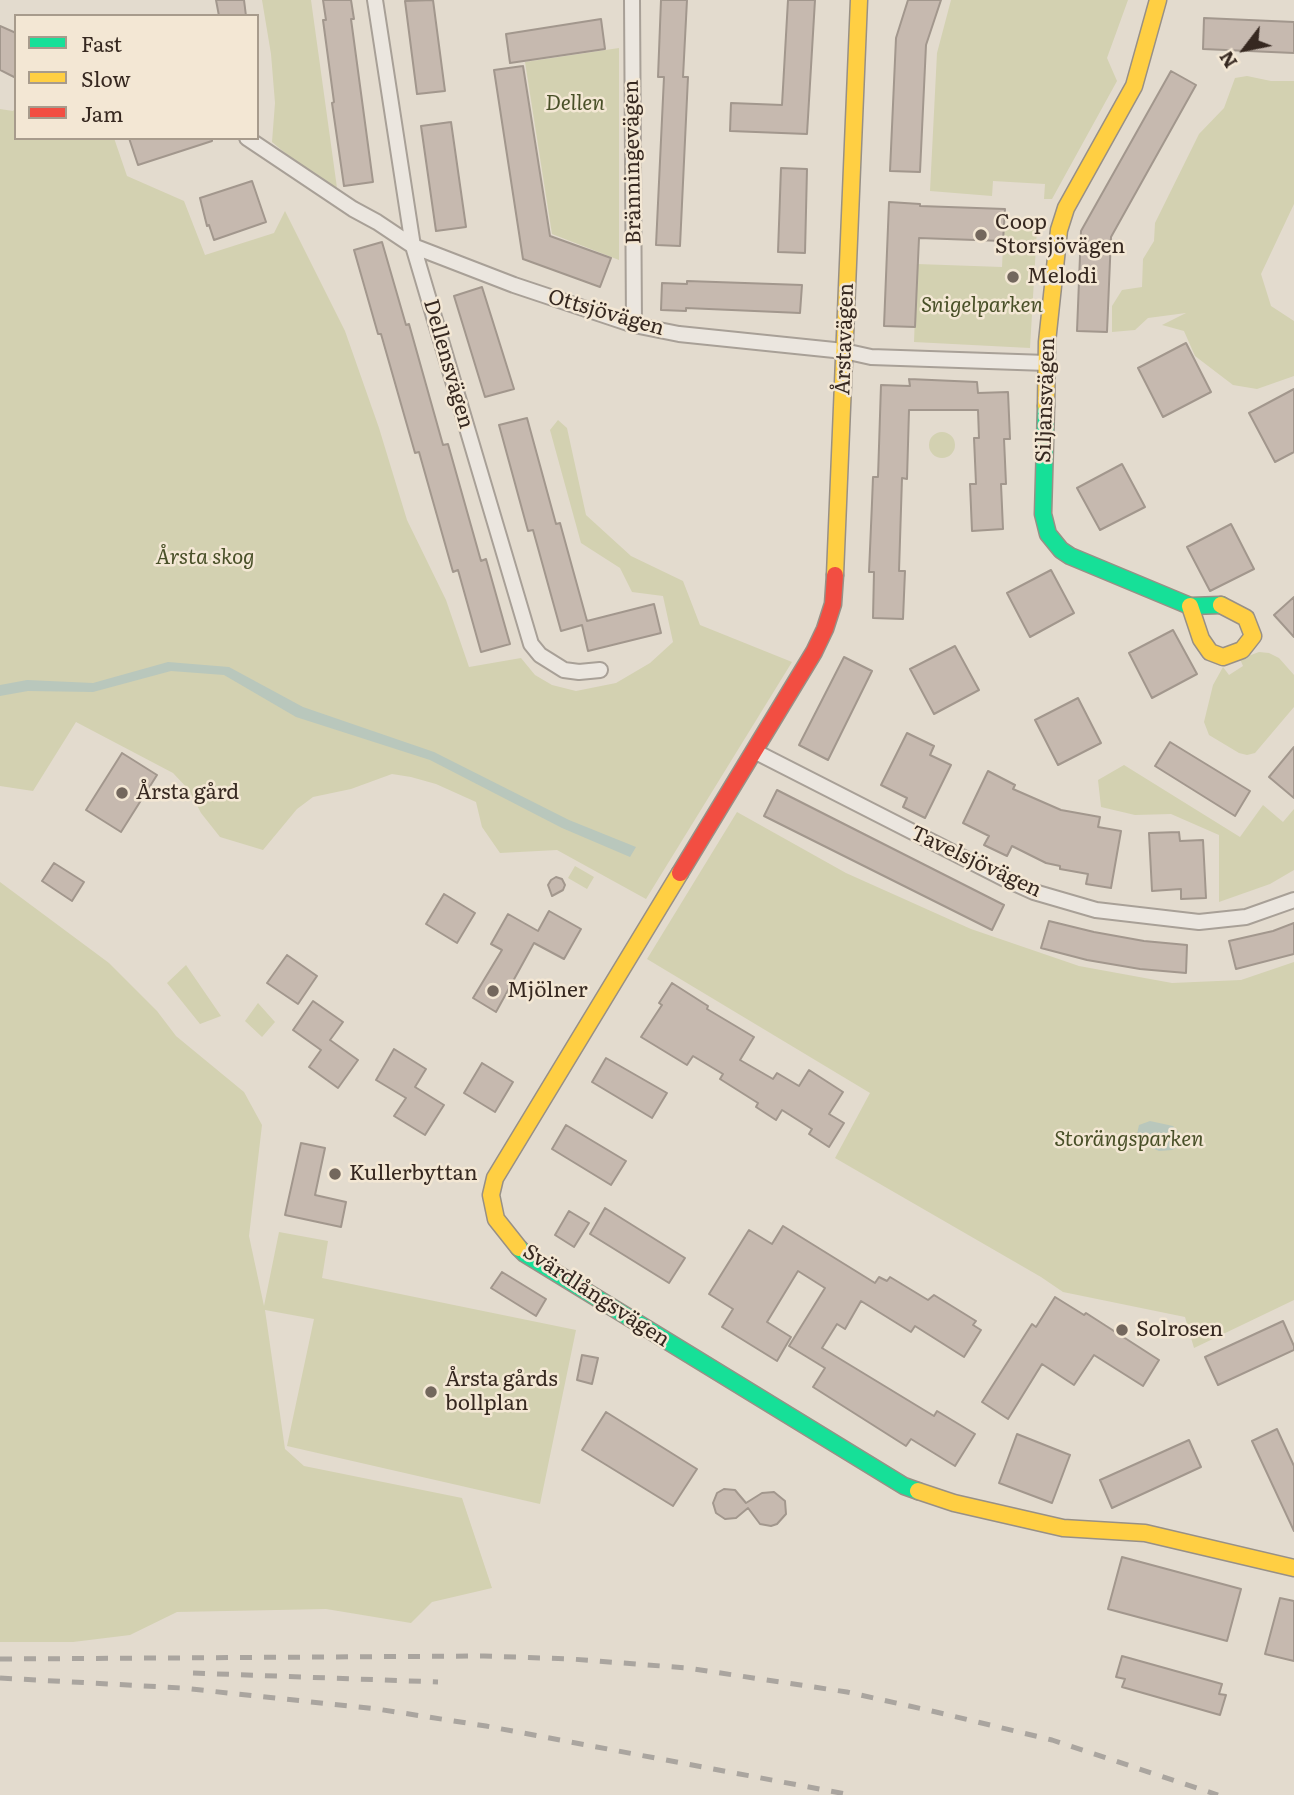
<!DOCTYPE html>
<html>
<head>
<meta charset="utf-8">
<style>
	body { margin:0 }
	#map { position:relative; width:1294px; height:1795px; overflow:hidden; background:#e3dbce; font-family:Literata,serif }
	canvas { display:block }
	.legend { position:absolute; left:14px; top:14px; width:245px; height:126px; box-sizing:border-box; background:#f3e7d4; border:2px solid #a79b8c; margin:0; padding:9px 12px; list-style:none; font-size:21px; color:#362820 }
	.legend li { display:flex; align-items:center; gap:14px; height:35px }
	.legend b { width:35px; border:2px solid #a79b8c }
	.north { position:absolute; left:1210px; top:14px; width:70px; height:70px; -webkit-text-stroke:5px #f3e7d4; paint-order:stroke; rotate:238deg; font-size:19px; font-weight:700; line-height:28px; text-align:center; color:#362820 }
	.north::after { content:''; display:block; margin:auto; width:24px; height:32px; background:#362820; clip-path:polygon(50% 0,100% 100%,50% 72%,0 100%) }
</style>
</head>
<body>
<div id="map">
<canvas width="1294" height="1795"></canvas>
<ul class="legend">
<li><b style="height:9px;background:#16e098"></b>Fast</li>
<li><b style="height:9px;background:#ffcf43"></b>Slow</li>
<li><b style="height:9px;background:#f24e42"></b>Jam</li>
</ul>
<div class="north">N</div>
</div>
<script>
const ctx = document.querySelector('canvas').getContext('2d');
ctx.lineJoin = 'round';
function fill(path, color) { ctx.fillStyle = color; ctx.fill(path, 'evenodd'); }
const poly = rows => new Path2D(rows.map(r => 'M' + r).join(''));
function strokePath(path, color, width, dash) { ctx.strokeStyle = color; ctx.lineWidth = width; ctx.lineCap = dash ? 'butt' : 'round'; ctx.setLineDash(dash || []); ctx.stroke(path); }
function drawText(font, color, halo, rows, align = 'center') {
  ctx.font = font + ' Literata,serif'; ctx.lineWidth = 5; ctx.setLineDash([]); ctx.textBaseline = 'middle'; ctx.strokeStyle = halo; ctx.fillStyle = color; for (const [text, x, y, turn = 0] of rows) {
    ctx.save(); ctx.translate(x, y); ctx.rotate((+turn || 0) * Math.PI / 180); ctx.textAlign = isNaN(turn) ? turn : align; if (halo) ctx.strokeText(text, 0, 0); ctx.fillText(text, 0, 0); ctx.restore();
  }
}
fill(poly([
	[262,0,311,0,337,188,297,163,272,142,275,103,271,54],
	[951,0,1128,0,1107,58,1117,81,1052,199,1044,199,1045,184,993,181,992,196,930,191,937,53],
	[619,48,619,260,552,234,525,62],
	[1247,76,1271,81,1294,81,1294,204,1261,274,1271,306,1294,321,1294,376,1257,389,1233,385,1195,356,1184,331,1162,325,1186,313,1148,318,1135,330,1112,332,1112,306,1122,290,1142,287,1143,259,1154,241,1155,223,1199,134,1224,108,1235,78],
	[16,107,16,138,114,138,127,176,184,201,205,255,274,233,285,211,345,331,379,428,407,520,446,600,469,667,521,658,535,675,552,685,576,691,616,683,650,663,673,642,663,596,632,592,620,568,581,543,550,430,558,420,567,428,586,515,631,556,683,581,700,625,792,662,646,899,557,850,500,853,482,827,476,802,436,784,411,777,392,774,351,789,313,797,297,809,263,850,220,837,201,813,189,790,173,773,76,722,33,791,0,786,0,109,13,111],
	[1004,227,1037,229,1030,348,914,342,917,264,1002,267],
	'929 445a13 13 0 1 1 26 0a13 13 0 1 1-26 0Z',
	[1259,652,1269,653,1279,658,1294,675,1294,707,1255,753,1247,755,1239,753,1209,735,1204,722,1213,685,1223,667,1229,675,1243,666,1240,659],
	[1124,765,1240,837,1263,805,1283,822,1294,809,1294,870,1270,884,1219,902,1219,835,1171,814,1135,815,1101,807,1098,780],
	[737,812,846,873,971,929,1079,966,1172,983,1241,980,1294,962,1294,1300,1194,1348,1185,1317,1063,1292,1041,1277,835,1158,870,1093,647,959],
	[575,866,594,877,587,889,568,878],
	[0,882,109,963,157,1011,176,1036,244,1092,262,1125,249,1236,264,1306,279,1232,328,1241,322,1278,576,1330,540,1504,287,1446,314,1319,265,1310,285,1449,304,1466,462,1498,492,1588,432,1602,411,1623,326,1609,177,1612,130,1635,73,1642,0,1642],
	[186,965,221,1016,200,1024,167,983],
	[258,1003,275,1022,262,1037,245,1021]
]), '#d3d1b1');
fill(poly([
	[168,662,229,667,303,707,434,752,569,820,636,847,630,857,562,828,430,760,296,717,224,675,171,671,93,692,28,691,0,696,0,685,27,680,93,683],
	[1150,1121,1173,1126,1180,1134,1181,1145,1172,1150,1159,1151,1143,1144,1137,1134,1139,1125]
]), '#b9c7bc');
const building = poly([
	[216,0,244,0,246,16,219,16,216,0],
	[323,0,351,0,354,19,351,19,373,182,344,186,332,103,334,102,323,20,326,20,323,0],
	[433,0,445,91,417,94,405,1,433,0],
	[661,0,687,0,683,77,688,77,680,246,656,245,664,77,658,77,661,0],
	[788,0,815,0,807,134,730,131,731,103,782,105,788,0],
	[908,0,941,0,926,45,920,172,890,171,896,38,908,0],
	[1204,18,1294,22,1294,53,1203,49,1204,18],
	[601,19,605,49,510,63,506,34,601,19],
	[0,26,16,33,16,78,0,70,0,26],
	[523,66,550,236,611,258,600,287,523,259,494,70,523,66],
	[1171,71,1196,85,1111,237,1107,332,1077,331,1081,231,1171,71],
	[451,122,466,227,436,231,421,126,451,122],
	[129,138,212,138,212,141,138,165,129,138],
	[781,168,807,169,805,253,778,252,781,168],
	[252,181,266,222,214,240,209,225,207,226,200,198,252,181],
	[889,202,920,204,920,206,1005,209,1003,241,919,238,915,327,884,326,889,202],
	[382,242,406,325,409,324,443,445,448,444,481,561,486,559,510,644,481,652,458,570,453,572,419,452,415,453,381,334,378,334,354,250,382,242],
	[687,281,802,285,800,313,686,308,686,311,661,310,662,283,687,284,687,281],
	[482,287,514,389,485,397,454,296,482,287],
	[1186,343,1211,392,1163,417,1138,368,1186,343],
	[909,379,977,382,978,393,1008,392,1010,439,1004,439,1006,484,1001,484,1003,529,972,531,970,484,976,484,974,438,979,438,978,410,909,410,907,479,902,478,899,571,905,571,903,619,873,618,874,572,869,572,872,503,873,477,878,477,881,385,910,386,909,379],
	[1294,389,1294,452,1275,462,1249,413,1294,389],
	[527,418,556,524,560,523,587,621,654,604,661,633,588,651,582,625,561,631,533,530,528,531,499,425,527,418],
	[1122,464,1145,507,1100,530,1077,488,1122,464],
	[1231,524,1254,569,1210,591,1187,547,1231,524],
	[1051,570,1074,613,1030,637,1007,593,1051,570],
	[1294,597,1294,637,1274,615,1294,597],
	[1173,630,1197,674,1152,698,1129,653,1173,630],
	[955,646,979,690,934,714,910,669,955,646],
	[844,657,872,671,828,760,799,745,844,657],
	[1078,698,1101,743,1058,765,1035,720,1078,698],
	[907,733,934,746,930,755,951,765,925,818,903,807,907,798,881,785,907,733],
	[1170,742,1250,791,1235,816,1155,766,1170,742],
	[1294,747,1294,798,1269,777,1294,747],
	[122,753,157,775,121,832,86,810,122,753],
	[988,771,1015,785,1013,789,1061,810,1100,817,1098,827,1121,831,1111,888,1086,884,1088,874,1060,869,1060,866,1046,863,1012,846,1007,856,984,845,989,836,963,823,988,771],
	[777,790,1004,905,992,930,764,816,777,790],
	[1179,832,1180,841,1203,840,1206,898,1181,899,1181,889,1152,891,1149,833,1179,832],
	[54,863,84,882,72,901,42,881,54,863],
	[556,877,562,879,565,885,563,890,552,896,548,885,551,880,556,877],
	[444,894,475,913,457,943,426,924,444,894],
	[549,911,581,929,564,959,534,943,496,1012,473,998,502,950,491,944,508,914,538,931,549,911],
	[1049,921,1094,932,1144,941,1187,945,1186,973,1140,969,1087,960,1041,948,1049,921],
	[1294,923,1294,954,1236,969,1229,941,1273,931,1294,923],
	[287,955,317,976,298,1004,267,983,287,955],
	[672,983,708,1006,707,1009,754,1037,740,1060,773,1079,777,1073,799,1086,809,1070,843,1092,829,1114,844,1123,829,1147,809,1134,812,1129,782,1110,776,1120,756,1107,758,1103,720,1079,723,1074,693,1056,687,1065,641,1037,662,1005,659,1003,672,983],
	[313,1001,343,1022,330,1040,358,1060,338,1088,309,1067,321,1050,293,1030,313,1001],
	[394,1049,426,1069,415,1087,444,1105,425,1135,394,1116,406,1098,376,1080,394,1049],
	[606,1058,667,1093,652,1118,592,1082,606,1058],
	[482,1063,513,1082,495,1112,464,1093,482,1063],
	[566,1125,626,1161,611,1185,552,1149,566,1125],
	[301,1143,325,1148,315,1195,346,1202,341,1227,285,1215,301,1143],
	[605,1208,685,1258,669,1283,590,1234,605,1208],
	[569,1211,589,1223,574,1247,555,1235,569,1211],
	[783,1226,875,1283,879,1277,887,1281,890,1277,928,1300,934,1295,976,1321,973,1325,981,1330,964,1357,915,1326,911,1332,861,1301,845,1329,837,1324,822,1348,924,1410,934,1416,937,1411,975,1434,955,1466,911,1439,906,1446,813,1387,825,1368,789,1346,825,1288,798,1271,767,1322,791,1337,777,1361,722,1327,733,1309,709,1294,749,1230,772,1244,783,1226],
	[502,1272,546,1299,536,1316,491,1288,502,1272],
	[1055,1297,1084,1315,1086,1313,1159,1360,1143,1386,1094,1355,1074,1385,1042,1364,1008,1419,982,1402,1032,1324,1036,1327,1055,1297],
	[1283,1321,1294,1346,1294,1350,1218,1385,1205,1357,1283,1321],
	[582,1355,598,1358,592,1384,577,1380,582,1355],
	[606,1412,697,1469,673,1506,582,1450,606,1412],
	[1277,1429,1294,1466,1294,1531,1252,1441,1277,1429],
	[1017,1434,1070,1455,1052,1503,999,1483,1017,1434],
	[1189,1440,1201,1467,1112,1508,1100,1480,1189,1440],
	[724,1489,735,1490,746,1503,762,1493,774,1492,785,1501,786,1514,777,1524,771,1526,760,1524,748,1508,736,1518,725,1519,716,1513,713,1503,717,1493,724,1489],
	[1122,1557,1241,1589,1227,1641,1108,1609,1122,1557],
	[1280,1598,1294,1601,1294,1661,1265,1654,1280,1598],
	[1122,1656,1222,1684,1219,1694,1226,1695,1220,1715,1122,1687,1125,1679,1116,1677,1122,1656]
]);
fill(building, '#c6b9af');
strokePath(building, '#a2978d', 2);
const street = poly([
	[375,0,413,246,531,644,540,655,564,670,579,672,600,670],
	[632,0,634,325],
	[247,138,353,209,377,222,413,246,514,285,634,325,679,334,844,351,871,357,1047,363],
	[754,751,1003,878,1034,892,1096,910,1199,922,1246,917,1294,900]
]);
const fast = poly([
	[1046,406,1043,514,1048,534,1061,550,1070,556,1190,606,1221,605],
	[519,1248,525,1254,904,1486,918,1491]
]);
const slow = poly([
	[1046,406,1047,342,1059,230,1066,208,1134,86,1158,0],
	[835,575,859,0],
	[1190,606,1201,639,1210,652,1223,657,1242,650,1253,636,1246,618,1221,605],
	[519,1248,496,1219,491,1195,495,1178,680,873],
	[918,1491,954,1503,1063,1528,1145,1533,1294,1568]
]);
const jam = poly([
	[680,873,814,652,825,629,833,604,835,575]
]);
strokePath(street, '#a8a097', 18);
strokePath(fast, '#989086', 19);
strokePath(slow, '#989086', 19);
strokePath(jam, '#989086', 19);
strokePath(street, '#ebe6df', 14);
strokePath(fast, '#16e098', 16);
strokePath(slow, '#ffcf43', 16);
strokePath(jam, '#f24e42', 16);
strokePath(poly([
	[0,1659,484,1656,571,1659,687,1668,847,1692,936,1712,1052,1740,1218,1795],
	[193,1673,438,1682],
	[0,1678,182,1688,377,1709,486,1726,851,1795]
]), '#aaa59f', 5, [12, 12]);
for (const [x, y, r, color] of [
	[981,235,7,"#73675d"],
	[1013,277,7,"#73675d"],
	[122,793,7,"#73675d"],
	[493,991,7,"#73675d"],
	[335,1174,7,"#73675d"],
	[1122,1330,7,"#73675d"],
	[431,1392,7,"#73675d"]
]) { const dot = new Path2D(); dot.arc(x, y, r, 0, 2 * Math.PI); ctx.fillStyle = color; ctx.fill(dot); strokePath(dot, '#f3e7d4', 2.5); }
drawText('italic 21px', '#495028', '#f3e7d4', [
	["Dellen",575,104],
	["Snigelparken",982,306],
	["Årsta skog",205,558],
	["Storängsparken",1129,1140]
]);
drawText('21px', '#362820', '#f3e7d4', [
	["Bränningevägen",633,162,-91],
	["Ottsjövägen",606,313,16],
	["Årstavägen",845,339,-88],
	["Dellensvägen",448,364,74],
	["Siljansvägen",1046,400,-88],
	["Tavelsjövägen",976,862,25],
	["Svärdlångsvägen",596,1296,33]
]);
drawText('21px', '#362820', '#f3e7d4', [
	["Coop",995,223],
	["Storsjövägen",995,247],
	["Melodi",1027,277],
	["Årsta gård",136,793],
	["Mjölner",507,991],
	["Kullerbyttan",349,1174],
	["Solrosen",1136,1330],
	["Årsta gårds",445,1380],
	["bollplan",445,1404]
], 'left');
</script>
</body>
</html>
